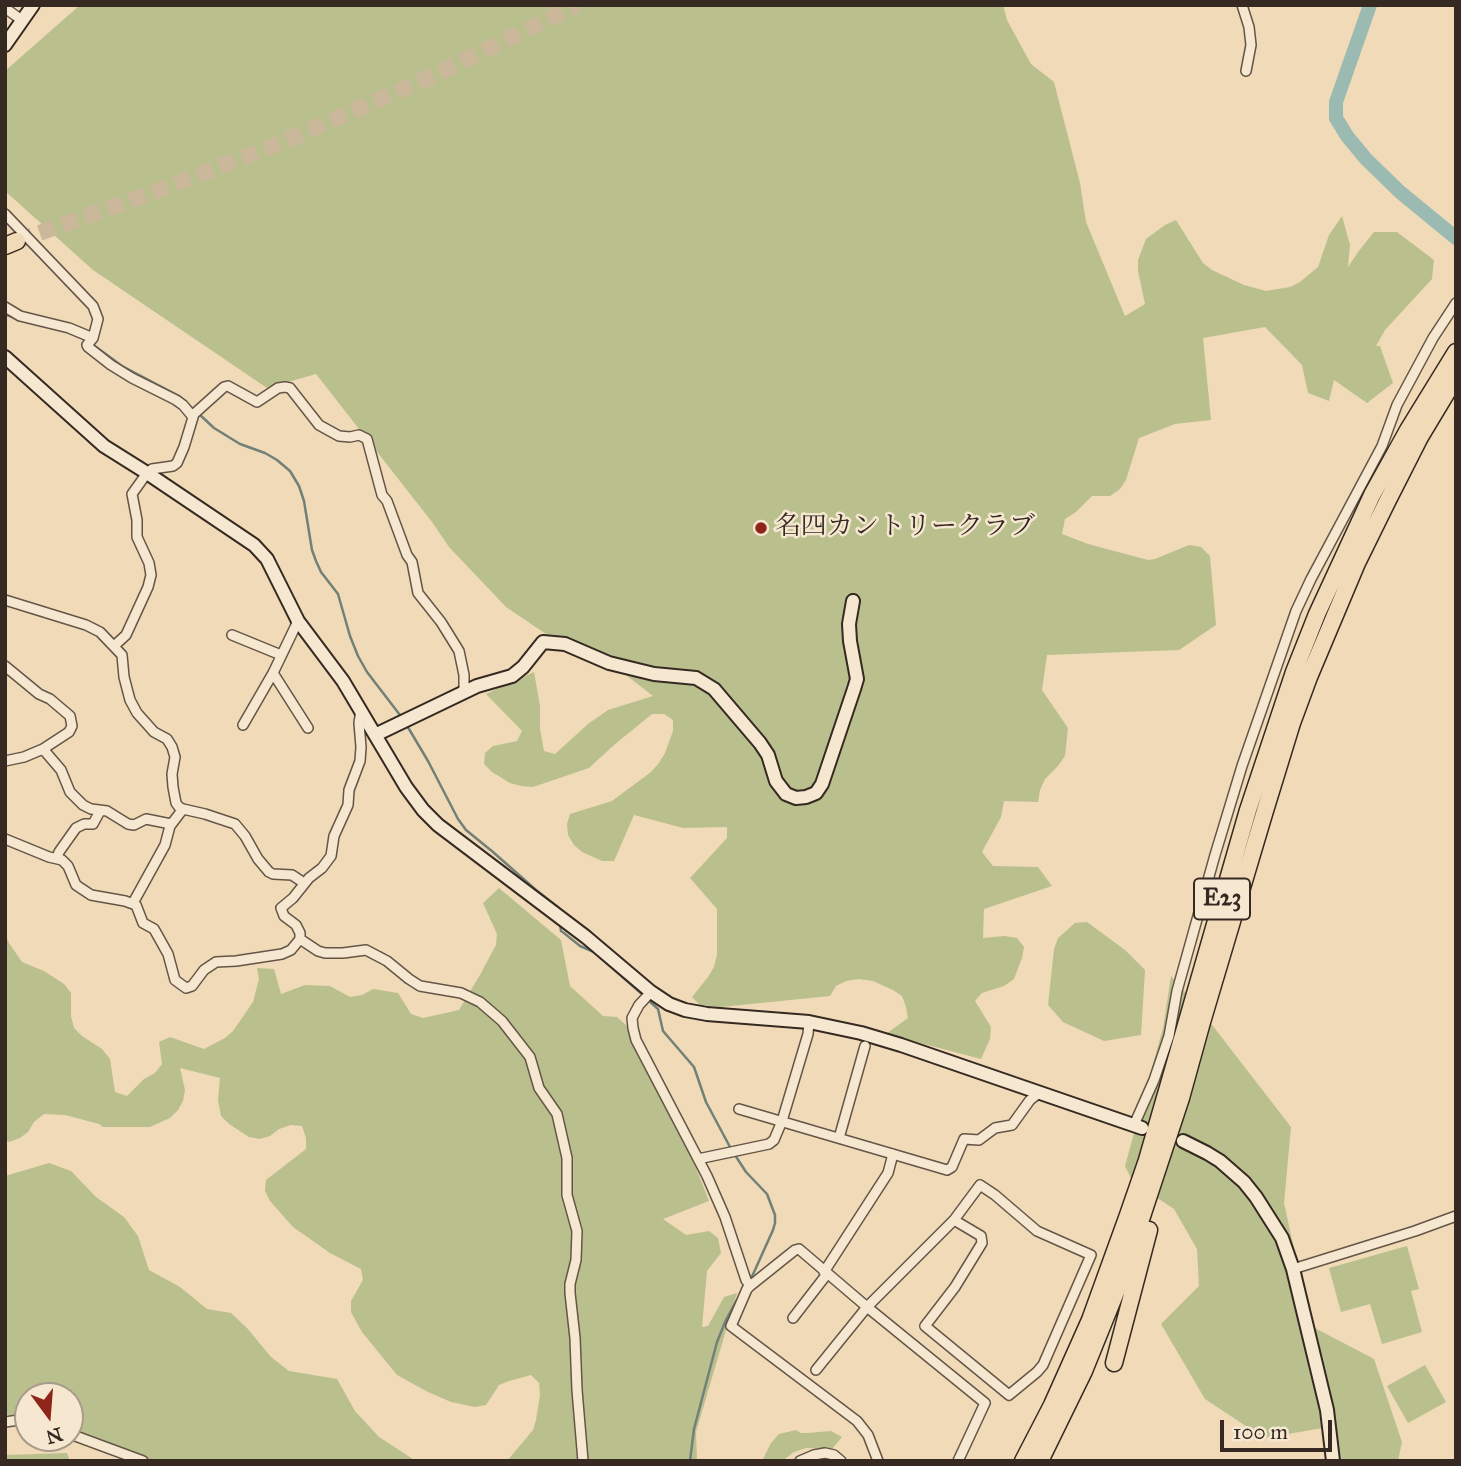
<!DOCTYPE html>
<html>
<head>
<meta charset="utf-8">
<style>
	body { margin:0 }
	#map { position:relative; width:1461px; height:1466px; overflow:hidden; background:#f0dab7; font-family:"IM FELL Great Primer",serif }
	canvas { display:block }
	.frame { position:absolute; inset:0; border:7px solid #352922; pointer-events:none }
	.north { position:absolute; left:14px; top:1382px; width:70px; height:70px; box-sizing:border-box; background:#f5e7d0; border:2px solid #a89b8a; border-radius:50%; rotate:164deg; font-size:19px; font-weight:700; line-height:28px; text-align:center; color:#352922 }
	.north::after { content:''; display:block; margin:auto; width:24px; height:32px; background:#8f2418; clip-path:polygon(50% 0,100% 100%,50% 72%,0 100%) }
	.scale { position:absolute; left:1220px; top:1420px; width:112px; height:32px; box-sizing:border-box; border:4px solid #352922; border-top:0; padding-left:9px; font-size:21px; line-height:24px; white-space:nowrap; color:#352922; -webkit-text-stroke:5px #f5e7d0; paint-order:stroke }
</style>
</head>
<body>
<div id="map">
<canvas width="1461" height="1466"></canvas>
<div class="frame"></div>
<div class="north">N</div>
<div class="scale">100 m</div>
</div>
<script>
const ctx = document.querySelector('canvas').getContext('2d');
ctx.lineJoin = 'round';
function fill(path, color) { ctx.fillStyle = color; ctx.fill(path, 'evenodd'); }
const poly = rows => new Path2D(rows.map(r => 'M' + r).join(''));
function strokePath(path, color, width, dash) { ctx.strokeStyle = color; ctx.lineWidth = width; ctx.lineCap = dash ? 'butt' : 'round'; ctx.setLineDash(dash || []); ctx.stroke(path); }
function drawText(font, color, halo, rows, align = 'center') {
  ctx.font = font + ' "IM FELL Great Primer","Noto Serif JP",serif'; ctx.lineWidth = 5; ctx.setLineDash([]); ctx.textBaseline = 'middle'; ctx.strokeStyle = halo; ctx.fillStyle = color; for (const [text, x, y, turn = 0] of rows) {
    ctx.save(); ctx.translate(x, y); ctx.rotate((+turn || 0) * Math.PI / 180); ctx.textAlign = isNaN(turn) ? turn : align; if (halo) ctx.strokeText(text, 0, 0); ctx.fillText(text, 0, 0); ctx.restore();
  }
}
fill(poly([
	[80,5,1003,5,1007,20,1031,64,1054,82,1080,183,1086,222,1125,316,1145,304,1138,271,1138,260,1146,239,1165,225,1176,220,1203,263,1212,270,1244,285,1266,291,1290,287,1300,282,1318,267,1329,235,1342,216,1350,245,1348,267,1358,252,1374,232,1397,232,1434,260,1432,279,1385,330,1376,346,1380,346,1393,383,1367,403,1334,380,1329,401,1308,393,1302,365,1265,327,1203,338,1211,420,1175,424,1139,438,1126,480,1120,489,1110,496,1092,496,1076,512,1065,519,1062,534,1088,544,1148,560,1155,559,1189,545,1201,547,1210,556,1216,625,1179,650,1047,655,1042,690,1068,728,1065,756,1058,766,1045,779,1040,790,1038,802,1004,801,1001,817,982,852,993,866,1038,867,1052,886,984,909,983,938,1005,936,1017,938,1024,947,1022,958,1014,979,1004,986,982,993,975,1001,991,1027,990,1039,981,1059,886,1034,908,1018,906,1007,902,996,893,990,873,981,859,979,846,981,836,986,830,996,721,1007,700,1005,692,997,708,977,714,967,717,955,717,909,690,878,727,838,727,827,683,828,634,815,614,861,602,861,582,852,574,845,568,835,567,824,570,814,612,801,651,772,659,763,665,753,673,731,673,720,664,714,652,714,614,745,589,768,533,787,521,786,510,783,492,772,484,764,485,753,493,746,517,741,522,731,486,694,534,672,540,706,540,729,544,751,555,754,588,724,608,710,653,696,600,655,546,634,506,607,449,547,432,522,316,374,267,388,93,270,5,191,5,71],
	[499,888,561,940,570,986,603,1016,617,1017,627,1026,638,1055,684,1138,709,1201,663,1219,686,1235,709,1231,718,1238,721,1253,707,1271,702,1327,708,1326,724,1297,737,1293,696,1432,697,1461,507,1461,533,1430,536,1420,540,1395,539,1383,531,1375,509,1381,499,1385,486,1405,475,1407,451,1402,428,1392,397,1375,362,1332,351,1312,351,1301,363,1280,361,1269,330,1253,293,1227,270,1201,265,1191,266,1180,306,1149,306,1138,302,1126,291,1125,279,1129,270,1136,260,1139,249,1137,229,1124,221,1116,218,1100,220,1078,180,1068,185,1090,183,1101,178,1110,170,1118,150,1127,103,1127,99,1124,65,1115,44,1114,34,1122,28,1132,20,1138,9,1142,5,1140,5,934,9,943,22,962,44,971,64,984,71,993,71,1016,74,1028,82,1036,102,1049,110,1059,115,1092,127,1096,144,1079,155,1073,162,1064,159,1042,170,1037,204,1049,225,1038,233,1031,253,1002,259,979,257,968,274,969,281,994,305,985,330,986,350,997,362,995,373,989,398,993,411,1014,423,1018,459,1010,480,975,496,945,497,934,483,903],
	[1087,922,1125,950,1145,970,1141,1035,1104,1041,1063,1022,1048,1005,1054,949,1058,938,1075,923],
	[1171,976,1199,1008,1291,1127,1284,1203,1311,1326,1374,1359,1402,1442,1398,1461,1339,1461,1335,1426,1264,1438,1205,1399,1161,1324,1199,1286,1197,1249,1174,1209,1133,1182,1125,1166,1163,1028],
	[49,1163,71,1171,96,1197,124,1217,138,1236,149,1270,180,1287,207,1309,231,1313,247,1328,271,1357,289,1371,337,1379,355,1411,379,1437,416,1461,146,1461,87,1435,70,1431,70,1396,28,1396,28,1420,5,1414,5,1176],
	[1407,1246,1419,1289,1411,1291,1422,1332,1382,1344,1370,1304,1341,1312,1329,1268],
	[1425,1365,1446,1402,1408,1423,1387,1386],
	[796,1430,801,1433,807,1433,831,1431,842,1437,832,1449,806,1448,794,1452,782,1461,762,1461,771,1443,779,1434],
	[67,1453,70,1461,5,1461,5,1455]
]), '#b9c08e');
strokePath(poly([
	[5,314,17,319],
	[92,344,122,366,179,396,194,410],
	[199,414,214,428,240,444,265,453,277,460,290,471,299,486,304,501,312,550,316,561,321,572,338,594,350,636,358,656,367,672,403,719],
	[406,724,428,761,458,819,466,830,493,852,536,890,559,908,561,913],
	[560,923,561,931,564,933,580,946,594,952,643,995],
	[648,1000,658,1009,663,1031,694,1067,706,1102,730,1147],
	[735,1155,746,1172,767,1194,775,1215,775,1223,773,1230,750,1281],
	[690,1461,694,1429,717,1342,726,1320,745,1285]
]), '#728078', 2.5);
strokePath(poly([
	[1370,5,1336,102,1336,118,1347,136,1366,159,1400,192,1456,238]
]), '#9abab2', 14);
strokePath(poly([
	[17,241,149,194,280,143,426,79,577,5]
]), '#cbb799', 16, [16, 8]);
const street = poly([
	[1242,5,1249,27,1251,45,1246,71],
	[5,8,23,21],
	[5,214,93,306,98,319,93,338,87,345,88,347,111,365,132,378,176,400,183,405,193,417],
	[5,307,20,316,69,328,93,338],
	[5,600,86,625,100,632,122,655,124,677,130,700,137,713,154,732,167,739,172,747,175,757,172,774,173,787,176,803,179,807,183,809,205,814,235,824,245,836,258,859,269,872,273,874,292,875,304,883],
	[232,635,281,655],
	[114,646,126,635,148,587,151,575,149,563,137,537,137,520,132,494,147,473,152,469,173,466,177,463,184,447,194,414,224,387,228,386,257,402,278,388,285,387,290,388,319,425,339,436,350,437,359,435,367,439,382,495,387,501,407,555,412,562,418,593,441,622,459,651,464,675,464,692],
	[5,666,39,694,50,699,70,716,72,726,69,732,43,749,24,757,5,761],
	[273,673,308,728],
	[361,710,359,723,361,747,360,761,349,790,348,805,334,836,331,856,322,868,309,878,293,898,281,908,284,916,296,925,300,933,300,939,318,951,325,953,343,953,366,950,387,961,409,979,420,986,461,993,480,1002,502,1021,530,1057,539,1088,557,1114,567,1158,567,1195,577,1231,576,1260,570,1284,570,1293,575,1338,577,1390,583,1461],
	[243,725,273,673,298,621],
	[43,749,61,770,70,792,83,805,91,809,107,811,128,824,134,825,146,819,171,824],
	[5,839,49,857,62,860,68,866,76,885,91,895,125,901,136,905,143,923,154,929,168,954,175,980,186,988,192,986,204,970,216,962,236,961,282,954,291,950,300,939],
	[57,858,59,852,76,828,84,824,93,824,100,811],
	[133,903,165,845,170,826,183,809],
	[651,992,639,1005,632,1018,633,1028,636,1040,707,1176,725,1217,746,1280,750,1286,747,1289,731,1326,857,1421,868,1435,878,1461],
	[739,1109,947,1170,952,1167,964,1139,979,1140,995,1128,1012,1125,1030,1100,1039,1093],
	[1134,1125,1154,1080,1169,1036,1177,991,1215,855,1242,766,1296,611,1311,579,1382,446,1397,405,1433,338,1456,303],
	[839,1138,865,1046],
	[698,1159,769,1144,774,1140,782,1121,808,1034,809,1022],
	[954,1220,981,1236,982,1243,955,1287,925,1326,1009,1395,1037,1372,1043,1365,1091,1255,1037,1231,995,1195,980,1185,954,1220,867,1307,985,1403,958,1461],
	[1293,1269,1415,1231,1456,1216],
	[824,1272,888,1173,893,1154],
	[750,1286,795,1250,799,1249,867,1307,816,1370],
	[793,1318,827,1274],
	[5,1422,19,1420,28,1423],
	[70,1434,143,1461],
	[800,1461,814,1455,825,1453,834,1455,841,1461]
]);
const secondary = poly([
	[5,45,33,5],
	[5,357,104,446,147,473,254,545,267,559,298,621,343,681,406,787,423,810,438,825,586,937,651,992,669,1004,685,1010,707,1014,809,1022,861,1033,901,1045,1142,1128],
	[375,735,477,686,512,676,523,667,543,642,565,644,609,663,654,674,696,678,714,689,760,743,768,755,776,781,786,794,796,798,806,797,816,793,822,784,854,689,857,679,850,641,849,624,853,601],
	[1183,1141,1207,1153,1220,1161,1244,1182,1256,1197,1282,1238,1293,1269,1327,1410,1333,1461]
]);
const highway = poly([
	[5,246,17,241],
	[1114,1363,1149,1230],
	[1023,1461,1052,1405,1090,1320,1128,1215,1147,1160,1248,810,1294,672,1317,614,1372,495,1408,430,1456,352],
	[1040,1461,1084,1371,1122,1277,1181,1098,1202,1022,1264,814,1292,723,1309,677,1357,563,1387,502,1420,437,1456,377]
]);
strokePath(street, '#645547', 12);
strokePath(secondary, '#352922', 16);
strokePath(highway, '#352922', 19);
strokePath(street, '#f5e7d0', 9);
strokePath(secondary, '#f5e7d0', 12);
strokePath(highway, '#f0dab7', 16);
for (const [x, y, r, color] of [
	[761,528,7,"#8f2418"]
]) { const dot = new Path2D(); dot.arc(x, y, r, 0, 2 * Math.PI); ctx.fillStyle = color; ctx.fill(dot); strokePath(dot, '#f5e7d0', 2.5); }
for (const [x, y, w] of [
	[1222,899,56]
]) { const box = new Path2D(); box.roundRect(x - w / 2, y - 20.5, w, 41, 5); ctx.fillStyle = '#f5e7d0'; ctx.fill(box); strokePath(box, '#352922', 2); }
drawText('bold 24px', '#352922', null, [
	["E23",1222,899]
]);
drawText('26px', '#352922', '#f5e7d0', [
	["名四カントリークラブ",775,528]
], 'left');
</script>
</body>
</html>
